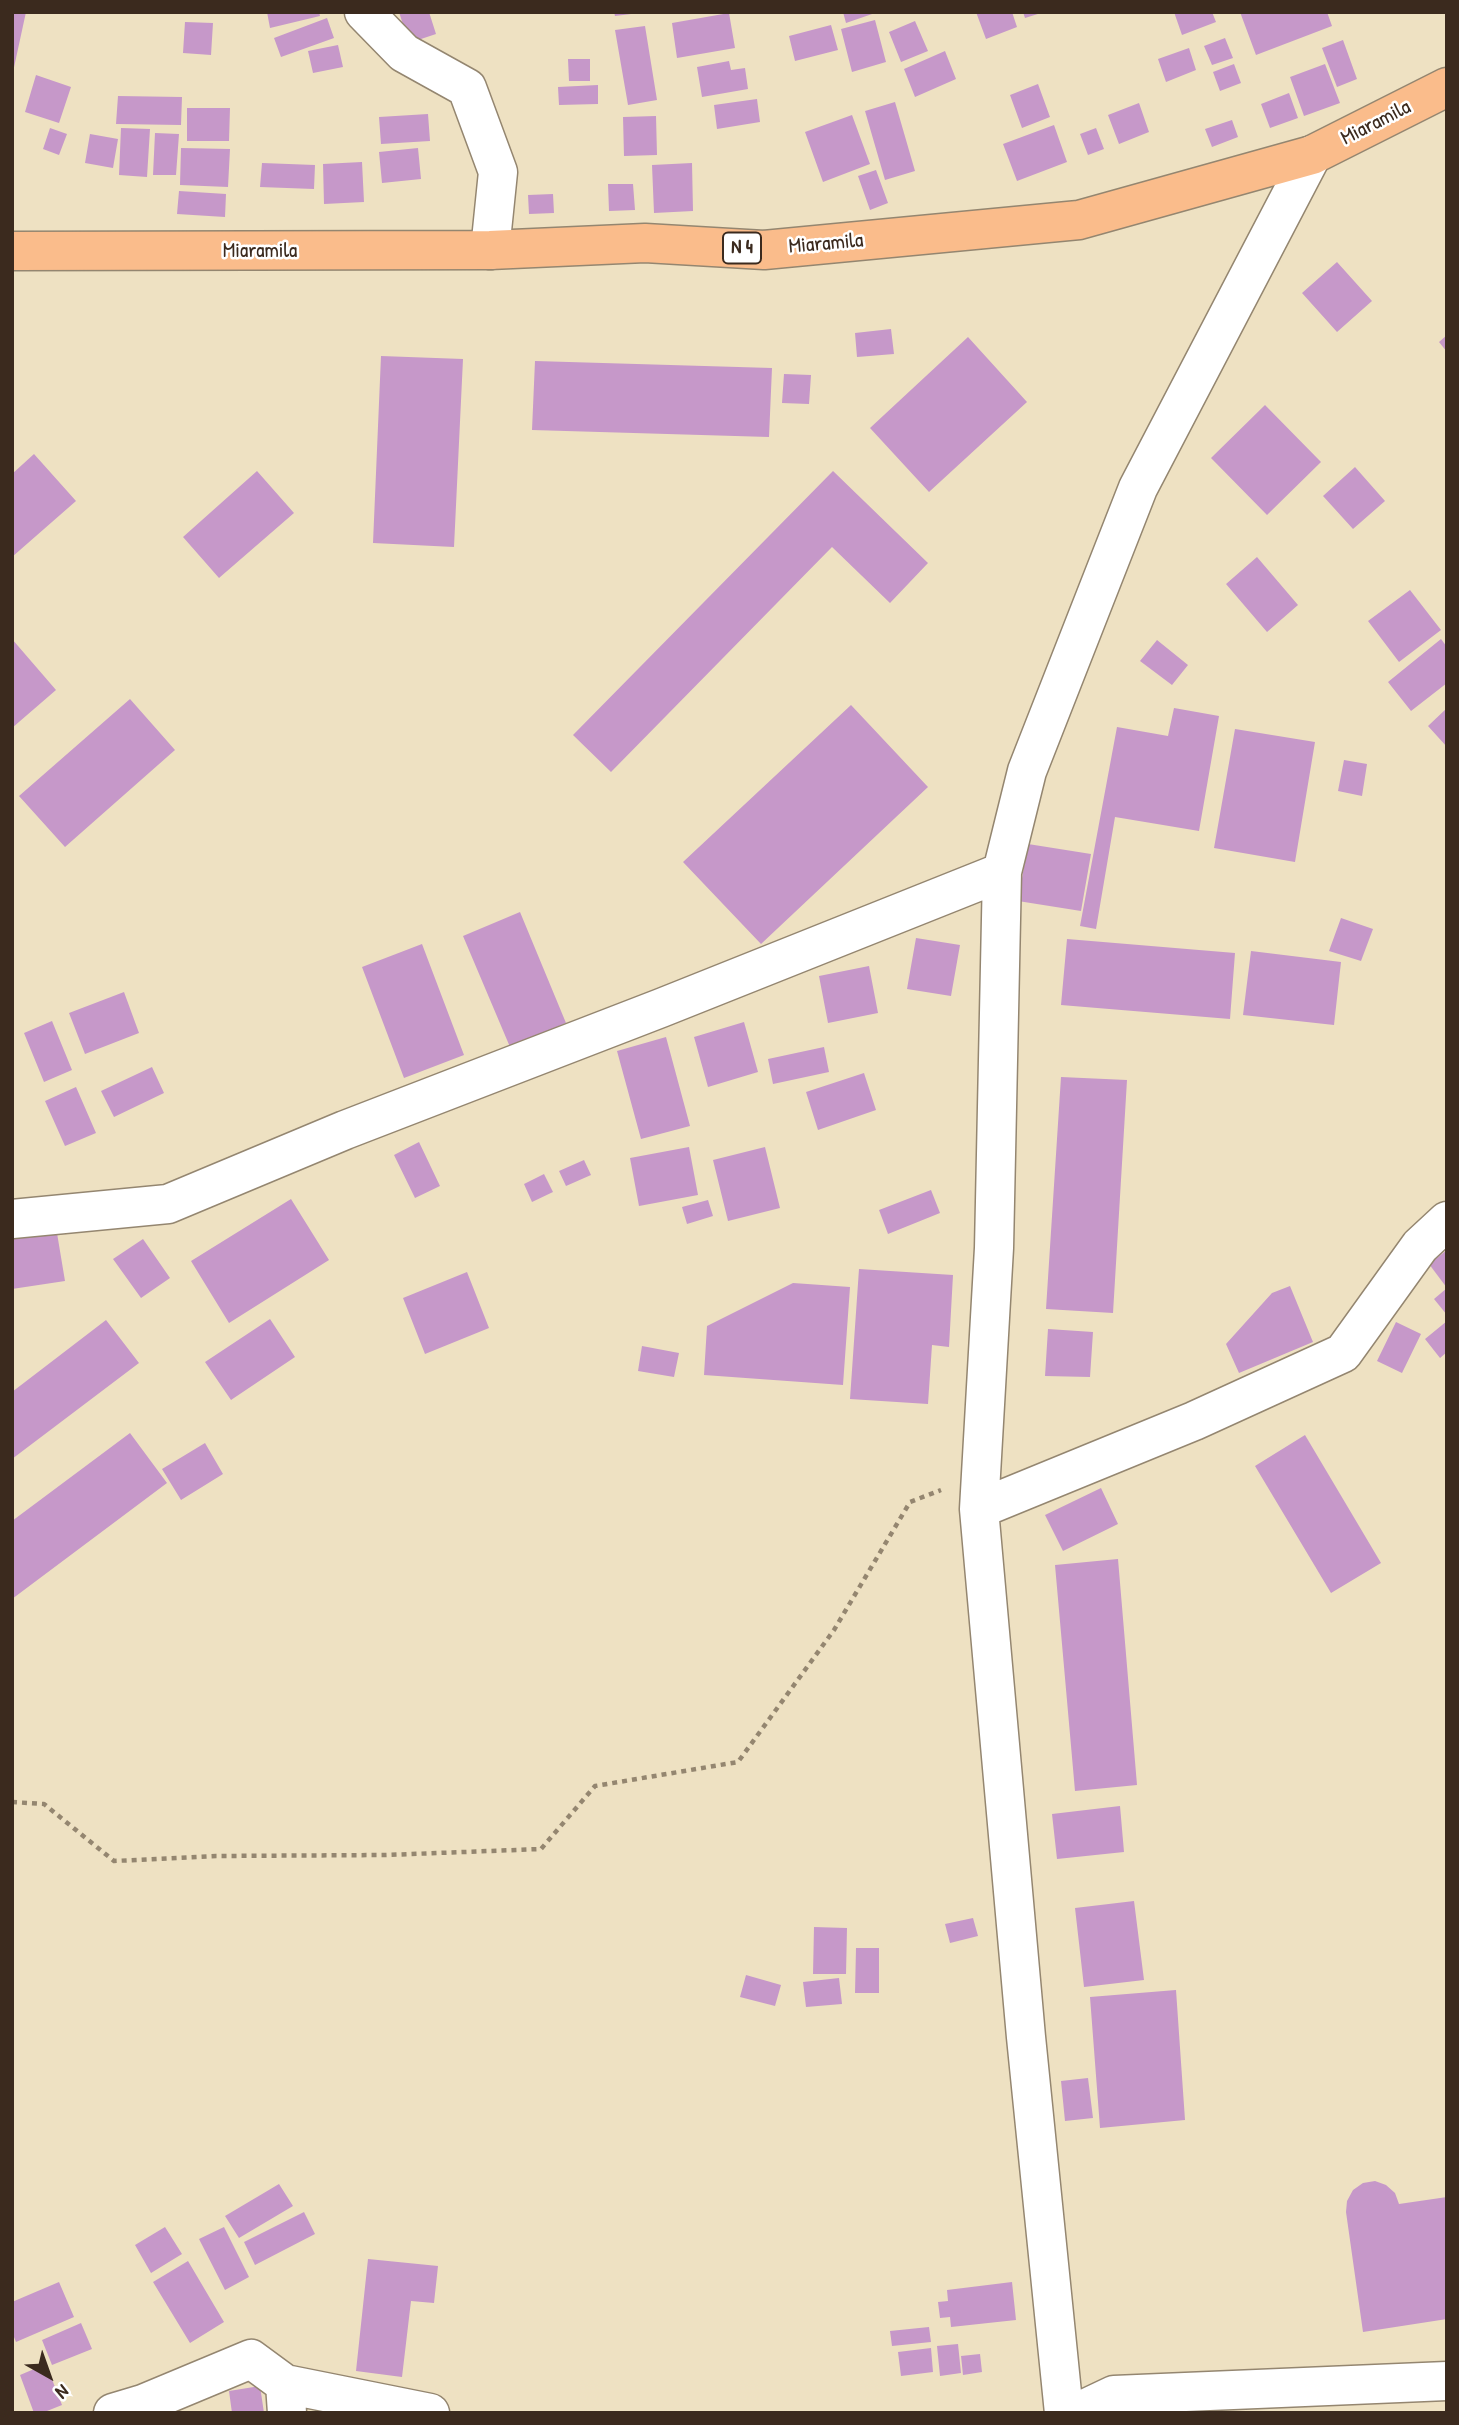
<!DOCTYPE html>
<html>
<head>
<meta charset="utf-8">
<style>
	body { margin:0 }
	#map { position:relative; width:1459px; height:2425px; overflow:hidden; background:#eee1c2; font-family:"Patrick Hand",sans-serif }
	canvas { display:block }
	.frame { position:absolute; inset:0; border:14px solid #3b2a1e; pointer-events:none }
	.north { position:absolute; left:14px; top:2341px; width:70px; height:70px; -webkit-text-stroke:5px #fff; paint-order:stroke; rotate:140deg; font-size:19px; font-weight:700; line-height:28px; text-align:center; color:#3b2a1e }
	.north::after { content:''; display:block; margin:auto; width:24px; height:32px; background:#3b2a1e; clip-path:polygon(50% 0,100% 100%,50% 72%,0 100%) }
</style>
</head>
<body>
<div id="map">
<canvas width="1459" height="2425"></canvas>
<div class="frame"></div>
<div class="north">N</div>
</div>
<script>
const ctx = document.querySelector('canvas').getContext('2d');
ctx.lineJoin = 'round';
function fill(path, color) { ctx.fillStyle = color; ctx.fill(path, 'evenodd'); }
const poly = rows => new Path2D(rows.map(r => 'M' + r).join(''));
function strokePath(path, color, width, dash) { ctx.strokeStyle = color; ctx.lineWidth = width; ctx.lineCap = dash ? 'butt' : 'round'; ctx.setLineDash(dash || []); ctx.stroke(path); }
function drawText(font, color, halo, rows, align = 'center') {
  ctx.font = font + ' "Patrick Hand",sans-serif'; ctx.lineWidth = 5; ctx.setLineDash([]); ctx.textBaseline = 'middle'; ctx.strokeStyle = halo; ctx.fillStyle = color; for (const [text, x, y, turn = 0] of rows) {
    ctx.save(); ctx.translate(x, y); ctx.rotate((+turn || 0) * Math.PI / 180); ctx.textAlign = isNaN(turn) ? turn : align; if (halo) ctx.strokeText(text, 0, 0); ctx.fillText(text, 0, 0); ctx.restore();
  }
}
fill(poly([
	[12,12,26,12,13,72,12,71],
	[267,12,319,12,320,16,270,28],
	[399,12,429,12,436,34,409,43],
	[614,12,631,12,631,14,615,16],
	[843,12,875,12,875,13,846,23],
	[976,12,1012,12,1017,27,986,39],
	[1023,12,1041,12,1041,13,1025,18],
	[1174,12,1212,12,1216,22,1182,35],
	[1240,12,1327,12,1332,26,1256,55],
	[729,13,735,48,677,58,672,23],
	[327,18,334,38,281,57,274,38],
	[875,20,886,62,852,72,841,29],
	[915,21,928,51,901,62,889,32],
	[185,22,213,23,211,55,183,53],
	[831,25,838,50,795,61,789,36],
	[645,26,657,100,628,105,615,30],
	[1225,38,1233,58,1212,65,1204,46],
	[1343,40,1357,79,1337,87,1322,48],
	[338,45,343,67,313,73,308,51],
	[1189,48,1196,70,1166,82,1158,59],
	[945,51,956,79,915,97,904,69],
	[568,59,590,59,590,81,569,81],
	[729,61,731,70,745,68,748,89,702,97,697,67],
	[1234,64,1241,83,1220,91,1213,72],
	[1325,64,1340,103,1304,116,1290,77],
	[36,75,71,87,59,123,25,112],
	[1038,84,1050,117,1022,128,1010,95],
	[598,85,598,104,559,105,558,87],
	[1289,93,1298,118,1270,128,1261,104],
	[118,96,182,97,181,125,116,124],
	[757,99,760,122,717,129,714,105],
	[895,102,915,171,885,180,865,111],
	[1139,103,1149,132,1119,144,1108,115],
	[187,108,230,108,229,141,187,141],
	[428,114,430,141,381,144,379,117],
	[852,115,870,164,823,182,805,132],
	[656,116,657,155,624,156,623,117],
	[1232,120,1238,137,1212,147,1205,129],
	[1054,125,1067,162,1017,181,1003,144],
	[50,128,67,134,59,155,43,149],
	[121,128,150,129,147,177,119,175],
	[1096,128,1104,149,1088,155,1080,134],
	[155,133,179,134,176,175,153,175],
	[90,134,118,139,113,168,85,163],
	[181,148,230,149,228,187,180,185],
	[418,148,421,179,382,183,379,152],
	[362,162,364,202,324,204,323,164],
	[262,163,315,165,314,189,260,187],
	[692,163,693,211,654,213,652,165],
	[876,170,888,203,870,210,858,176],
	[608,184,633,184,635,210,609,211],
	[179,191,226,194,225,217,177,214],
	[553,194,554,213,529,214,528,195],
	[1337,262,1372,301,1337,332,1302,293],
	[891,329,894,354,857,357,855,333],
	[1447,335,1447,352,1439,342],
	[968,337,1027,402,929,492,870,428],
	[381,356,463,359,454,547,373,543],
	[535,361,772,368,769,437,532,430],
	[784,374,811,375,809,404,782,403],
	[1265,405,1321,462,1267,515,1211,458],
	[34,454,76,501,12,557,12,474],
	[1355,467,1385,501,1353,529,1323,496],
	[257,471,294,513,219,578,183,537],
	[833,471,928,563,890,603,832,547,611,772,573,735],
	[1257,557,1298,605,1267,632,1226,584],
	[1410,590,1441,630,1399,662,1368,621],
	[12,639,56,690,12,728],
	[1441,639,1447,647,1447,683,1411,711,1388,682],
	[1157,640,1188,665,1172,685,1140,661],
	[130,699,175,750,65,847,19,796],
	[851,705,928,787,761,944,683,862],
	[1174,708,1219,716,1199,831,1115,817,1096,929,1080,926,1117,727,1168,736],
	[1447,708,1447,747,1428,726],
	[1235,729,1315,742,1295,862,1214,848],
	[1344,760,1367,764,1362,796,1338,791],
	[1028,844,1091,854,1081,911,1018,901],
	[520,912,566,1023,510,1047,463,936],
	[1341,918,1373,929,1361,961,1329,951],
	[916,938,960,945,951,996,907,989],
	[1067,939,1235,953,1230,1019,1061,1005],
	[422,944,464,1055,404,1078,362,967],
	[1251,951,1341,962,1334,1025,1243,1015],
	[869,966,878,1013,828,1023,819,976],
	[124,992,139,1033,85,1054,69,1013],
	[52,1021,72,1070,44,1082,24,1033],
	[744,1022,758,1072,708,1087,694,1037],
	[666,1037,690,1126,641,1139,617,1051],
	[824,1047,829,1072,773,1084,768,1059],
	[152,1067,164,1093,114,1117,101,1091],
	[864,1073,876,1110,818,1130,806,1092],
	[1061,1077,1127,1080,1113,1313,1046,1309],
	[76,1087,96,1133,65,1146,45,1101],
	[419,1142,440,1186,415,1198,394,1155],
	[689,1147,698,1195,639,1206,630,1158],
	[765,1147,780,1208,728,1221,713,1160],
	[584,1160,591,1175,566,1186,559,1171],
	[544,1174,553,1192,532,1202,524,1184],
	[931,1190,940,1213,888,1234,879,1210],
	[291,1199,329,1260,229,1323,191,1261],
	[708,1200,713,1216,687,1224,682,1207],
	[56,1227,65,1281,12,1289,12,1234],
	[143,1239,170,1278,141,1298,113,1259],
	[1447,1250,1447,1288,1429,1264],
	[859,1269,953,1275,949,1347,932,1345,928,1404,850,1399],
	[467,1272,489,1328,425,1354,403,1298],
	[793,1283,850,1287,843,1385,704,1375,707,1326],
	[1290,1286,1313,1342,1239,1373,1226,1344,1272,1293],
	[1447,1288,1447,1315,1434,1299],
	[270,1319,295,1357,231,1400,205,1362],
	[106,1320,139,1363,12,1459,12,1392],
	[1447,1321,1447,1352,1440,1358,1425,1339],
	[1396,1322,1421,1334,1402,1373,1377,1361],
	[1048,1329,1093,1332,1090,1377,1045,1376],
	[642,1346,679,1353,674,1377,638,1371],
	[130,1433,167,1483,12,1599,12,1521],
	[1305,1435,1381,1563,1331,1593,1255,1466],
	[205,1443,223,1474,181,1500,162,1469],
	[1101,1488,1118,1524,1063,1551,1045,1515],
	[1118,1559,1137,1785,1075,1791,1055,1565],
	[1120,1806,1124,1852,1057,1859,1052,1814],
	[1134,1901,1144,1980,1084,1987,1075,1908],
	[973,1918,978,1936,950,1943,945,1924],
	[814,1927,847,1928,846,1974,813,1974],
	[856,1948,879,1948,879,1993,855,1993],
	[746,1975,781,1985,775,2006,740,1997],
	[839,1978,842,2004,806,2007,803,1982],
	[1176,1990,1185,2120,1100,2128,1090,1997],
	[1088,2078,1093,2118,1065,2121,1061,2081],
	[1375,2181,1386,2185,1395,2193,1399,2204,1447,2197,1447,2319,1363,2332,1346,2212,1347,2201,1353,2190,1363,2183],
	[279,2184,293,2206,239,2238,225,2216],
	[304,2212,315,2234,255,2265,244,2242],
	[165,2227,182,2254,151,2273,135,2245],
	[224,2227,249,2277,225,2290,199,2239],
	[368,2259,438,2266,434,2303,411,2301,402,2377,356,2371],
	[188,2261,224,2322,190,2343,153,2282],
	[59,2282,74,2317,16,2342,12,2332,12,2302],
	[1012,2282,1016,2320,951,2327,950,2317,940,2318,938,2302,948,2301,947,2290],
	[81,2323,92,2349,52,2365,42,2340],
	[929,2327,931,2342,892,2346,890,2331],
	[958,2344,961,2373,940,2376,937,2346],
	[931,2348,933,2372,901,2376,898,2352],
	[980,2354,982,2372,963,2375,961,2356],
	[46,2364,62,2405,42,2413,34,2413,20,2375],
	[260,2386,264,2413,232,2413,229,2391]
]), '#c698c9');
const minor = poly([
	[364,12,404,53,467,88,498,172,490,250],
	[12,1219,168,1204,345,1130,661,1008,1002,872],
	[979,1509,1194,1421,1343,1353,1420,1246,1447,1221],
	[285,2384,430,2413],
	[113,2413,143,2404,251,2359,285,2384,287,2413],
	[1064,2413,1026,2037,979,1509,994,1248,1002,872,1027,771,1138,488,1312,155],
	[1076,2413,1114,2395,1447,2381]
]);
const major = poly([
	[12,251,490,250,645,243,764,250,1079,220,1312,155,1447,87]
]);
strokePath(minor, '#948670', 41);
strokePath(major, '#948670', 41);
strokePath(poly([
	[12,1802,44,1804,114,1861,216,1856,386,1855,541,1849,595,1786,738,1762,834,1630,910,1502,941,1490]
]), '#948670', 4.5, [5, 5]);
strokePath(minor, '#fff', 38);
strokePath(major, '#fabc8b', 38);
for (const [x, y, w] of [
	[742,248,38]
]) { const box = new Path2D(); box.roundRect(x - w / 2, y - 15.5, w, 31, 5); ctx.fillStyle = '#fff'; ctx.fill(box); strokePath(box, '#3b2a1e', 2); }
drawText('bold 19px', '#3b2a1e', null, [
	["N 4",742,248]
]);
drawText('21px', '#3b2a1e', '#fff', [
	["Miaramila",1376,123,-27],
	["Miaramila",826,244,-5],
	["Miaramila",260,251]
]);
</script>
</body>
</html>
